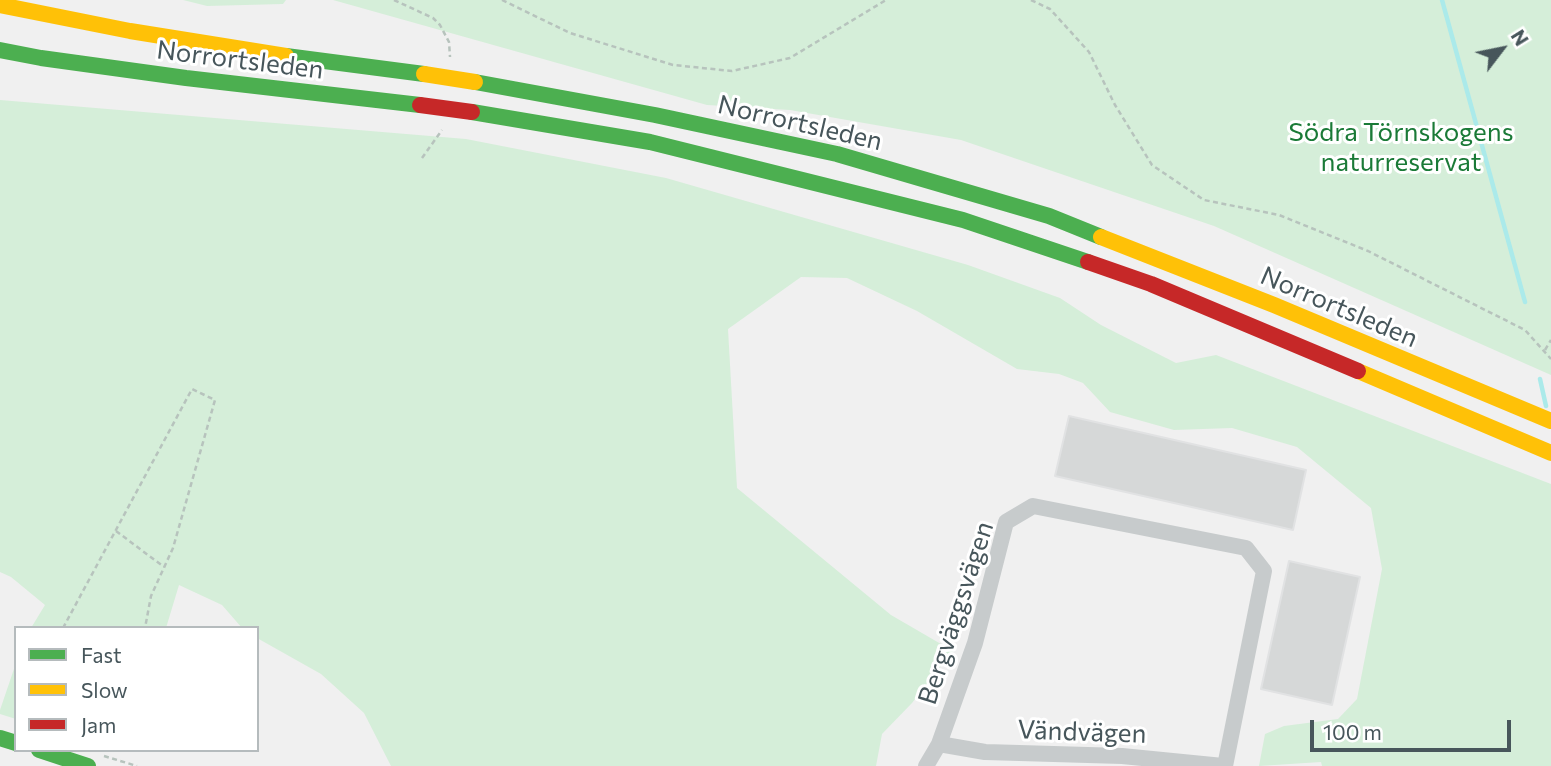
<!DOCTYPE html>
<html>
<head>
<meta charset="utf-8">
<style>
	body { margin:0 }
	#map { position:relative; width:1551px; height:766px; overflow:hidden; background:#f0f0f0; font-family:Commissioner,sans-serif }
	canvas { display:block }
	.legend { position:absolute; left:14px; top:626px; width:245px; height:126px; box-sizing:border-box; background:#fff; border:2px solid #b5bbbd; margin:0; padding:9px 12px; list-style:none; font-size:21px; color:#47565b }
	.legend li { display:flex; align-items:center; gap:14px; height:35px }
	.legend b { width:35px; border:2px solid #b5bbbd }
	.north { position:absolute; left:1467px; top:14px; width:70px; height:70px; -webkit-text-stroke:5px #fff; paint-order:stroke; rotate:58deg; font-size:19px; font-weight:700; line-height:28px; text-align:center; color:#47565b }
	.north::after { content:''; display:block; margin:auto; width:24px; height:32px; background:#47565b; clip-path:polygon(50% 0,100% 100%,50% 72%,0 100%) }
	.scale { position:absolute; left:1310px; top:720px; width:201px; height:32px; box-sizing:border-box; border:4px solid #47565b; border-top:0; padding-left:9px; font-size:21px; line-height:24px; white-space:nowrap; color:#47565b; -webkit-text-stroke:5px #fff; paint-order:stroke }
</style>
</head>
<body>
<div id="map">
<canvas width="1551" height="766"></canvas>
<ul class="legend">
<li><b style="height:9px;background:#4caf50"></b>Fast</li>
<li><b style="height:9px;background:#ffc107"></b>Slow</li>
<li><b style="height:9px;background:#c62828"></b>Jam</li>
</ul>
<div class="north">N</div>
<div class="scale">100 m</div>
</div>
<script>
const ctx = document.querySelector('canvas').getContext('2d');
ctx.lineJoin = 'round';
function fill(path, color) { ctx.fillStyle = color; ctx.fill(path, 'evenodd'); }
const poly = rows => new Path2D(rows.map(r => 'M' + r).join(''));
function strokePath(path, color, width, dash) { ctx.strokeStyle = color; ctx.lineWidth = width; ctx.lineCap = dash ? 'butt' : 'round'; ctx.setLineDash(dash || []); ctx.stroke(path); }
function drawText(font, color, halo, rows, align = 'center') {
  ctx.font = font + ' Commissioner,sans-serif'; ctx.lineWidth = 6; ctx.setLineDash([]); ctx.textBaseline = 'middle'; ctx.strokeStyle = halo; ctx.fillStyle = color; for (const [text, x, y, turn = 0] of rows) {
    ctx.save(); ctx.translate(x, y); ctx.rotate((+turn || 0) * Math.PI / 180); ctx.textAlign = isNaN(turn) ? turn : align; if (halo) ctx.strokeText(text, 0, 0); ctx.fillText(text, 0, 0); ctx.restore();
  }
}
fill(poly([
	[183,0,286,0,283,4,207,6],
	[333,0,1551,0,1551,375,1214,226,961,140,790,110,707,105],
	[0,100,466,139,666,178,968,265,1060,298,1101,325,1176,363,1216,355,1551,484,1551,766,1322,766,1321,762,1259,766,1265,734,1284,726,1338,719,1357,699,1382,569,1371,508,1297,447,1232,428,1174,430,1110,412,1083,383,1059,374,1017,369,917,311,847,278,801,277,728,329,737,488,891,615,953,651,912,703,882,734,876,766,391,766,364,713,321,674,257,638,257,628,242,628,222,605,179,585,166,628,31,628,45,605,11,577,0,572],
	[16,663,16,719,0,714,0,710]
]), '#d5eed9');
strokePath(poly([
	[1442,0,1525,302],
	[1540,379,1546,406]
]), '#abeaea', 4.5);
const building = poly([
	[1069,416,1306,470,1293,530,1055,476,1069,416],
	[1289,561,1360,577,1332,705,1261,689,1289,561]
]);
fill(building, '#d6d8d8');
strokePath(building, '#e1e2e3', 2);
strokePath(poly([
	[394,0,433,18,440,25,449,42,450,57],
	[502,0,570,33,673,65,732,71,790,58,886,0],
	[1031,0,1050,9,1089,52,1115,105,1152,165,1204,200,1279,215,1368,251,1525,330,1551,359],
	[422,158,442,130],
	[1545,350,1551,340],
	[116,531,164,567],
	[63,628,192,389,215,400,173,548,151,596,145,628],
	[104,756,137,766]
]), '#b7c3bd', 2.5, [5, 3.5]);
strokePath(poly([
	[939,744,985,752,1122,756,1223,766],
	[926,766,939,744,975,643,1006,522,1033,506,1246,548,1264,571,1225,766]
]), '#c7cbcc', 16);
strokePath(poly([
	[0,50,41,58,186,78,420,105],
	[286,56,424,74],
	[475,82,655,115,837,154,1049,216,1101,237],
	[472,112,650,142,963,220,1088,262],
	[0,738,16,743]
]), '#4caf50', 16);
strokePath(poly([
	[0,5,130,31,286,56],
	[1101,237,1274,305,1551,421],
	[1358,371,1551,453]
]), '#ffc107', 16);
strokePath(poly([
	[1088,262,1151,284,1358,371]
]), '#c62828', 16);
strokePath(poly([
	[39,750,88,766]
]), '#4caf50', 16);
strokePath(poly([
	[424,74,475,82]
]), '#ffc107', 16);
strokePath(poly([
	[420,105,472,112]
]), '#c62828', 16);
drawText('26px', '#47565b', '#fff', [
	["Norrortsleden",240,60,7],
	["Norrortsleden",800,123,13],
	["Norrortsleden",1339,307,23],
	["Bergväggsvägen",956,613,-72],
	["Vändvägen",1082,732,2]
]);
drawText('26px', '#1a7a37', '#fff', [
	["Södra Törnskogens",1401,132],
	["naturreservat",1401,162]
]);
</script>
</body>
</html>
